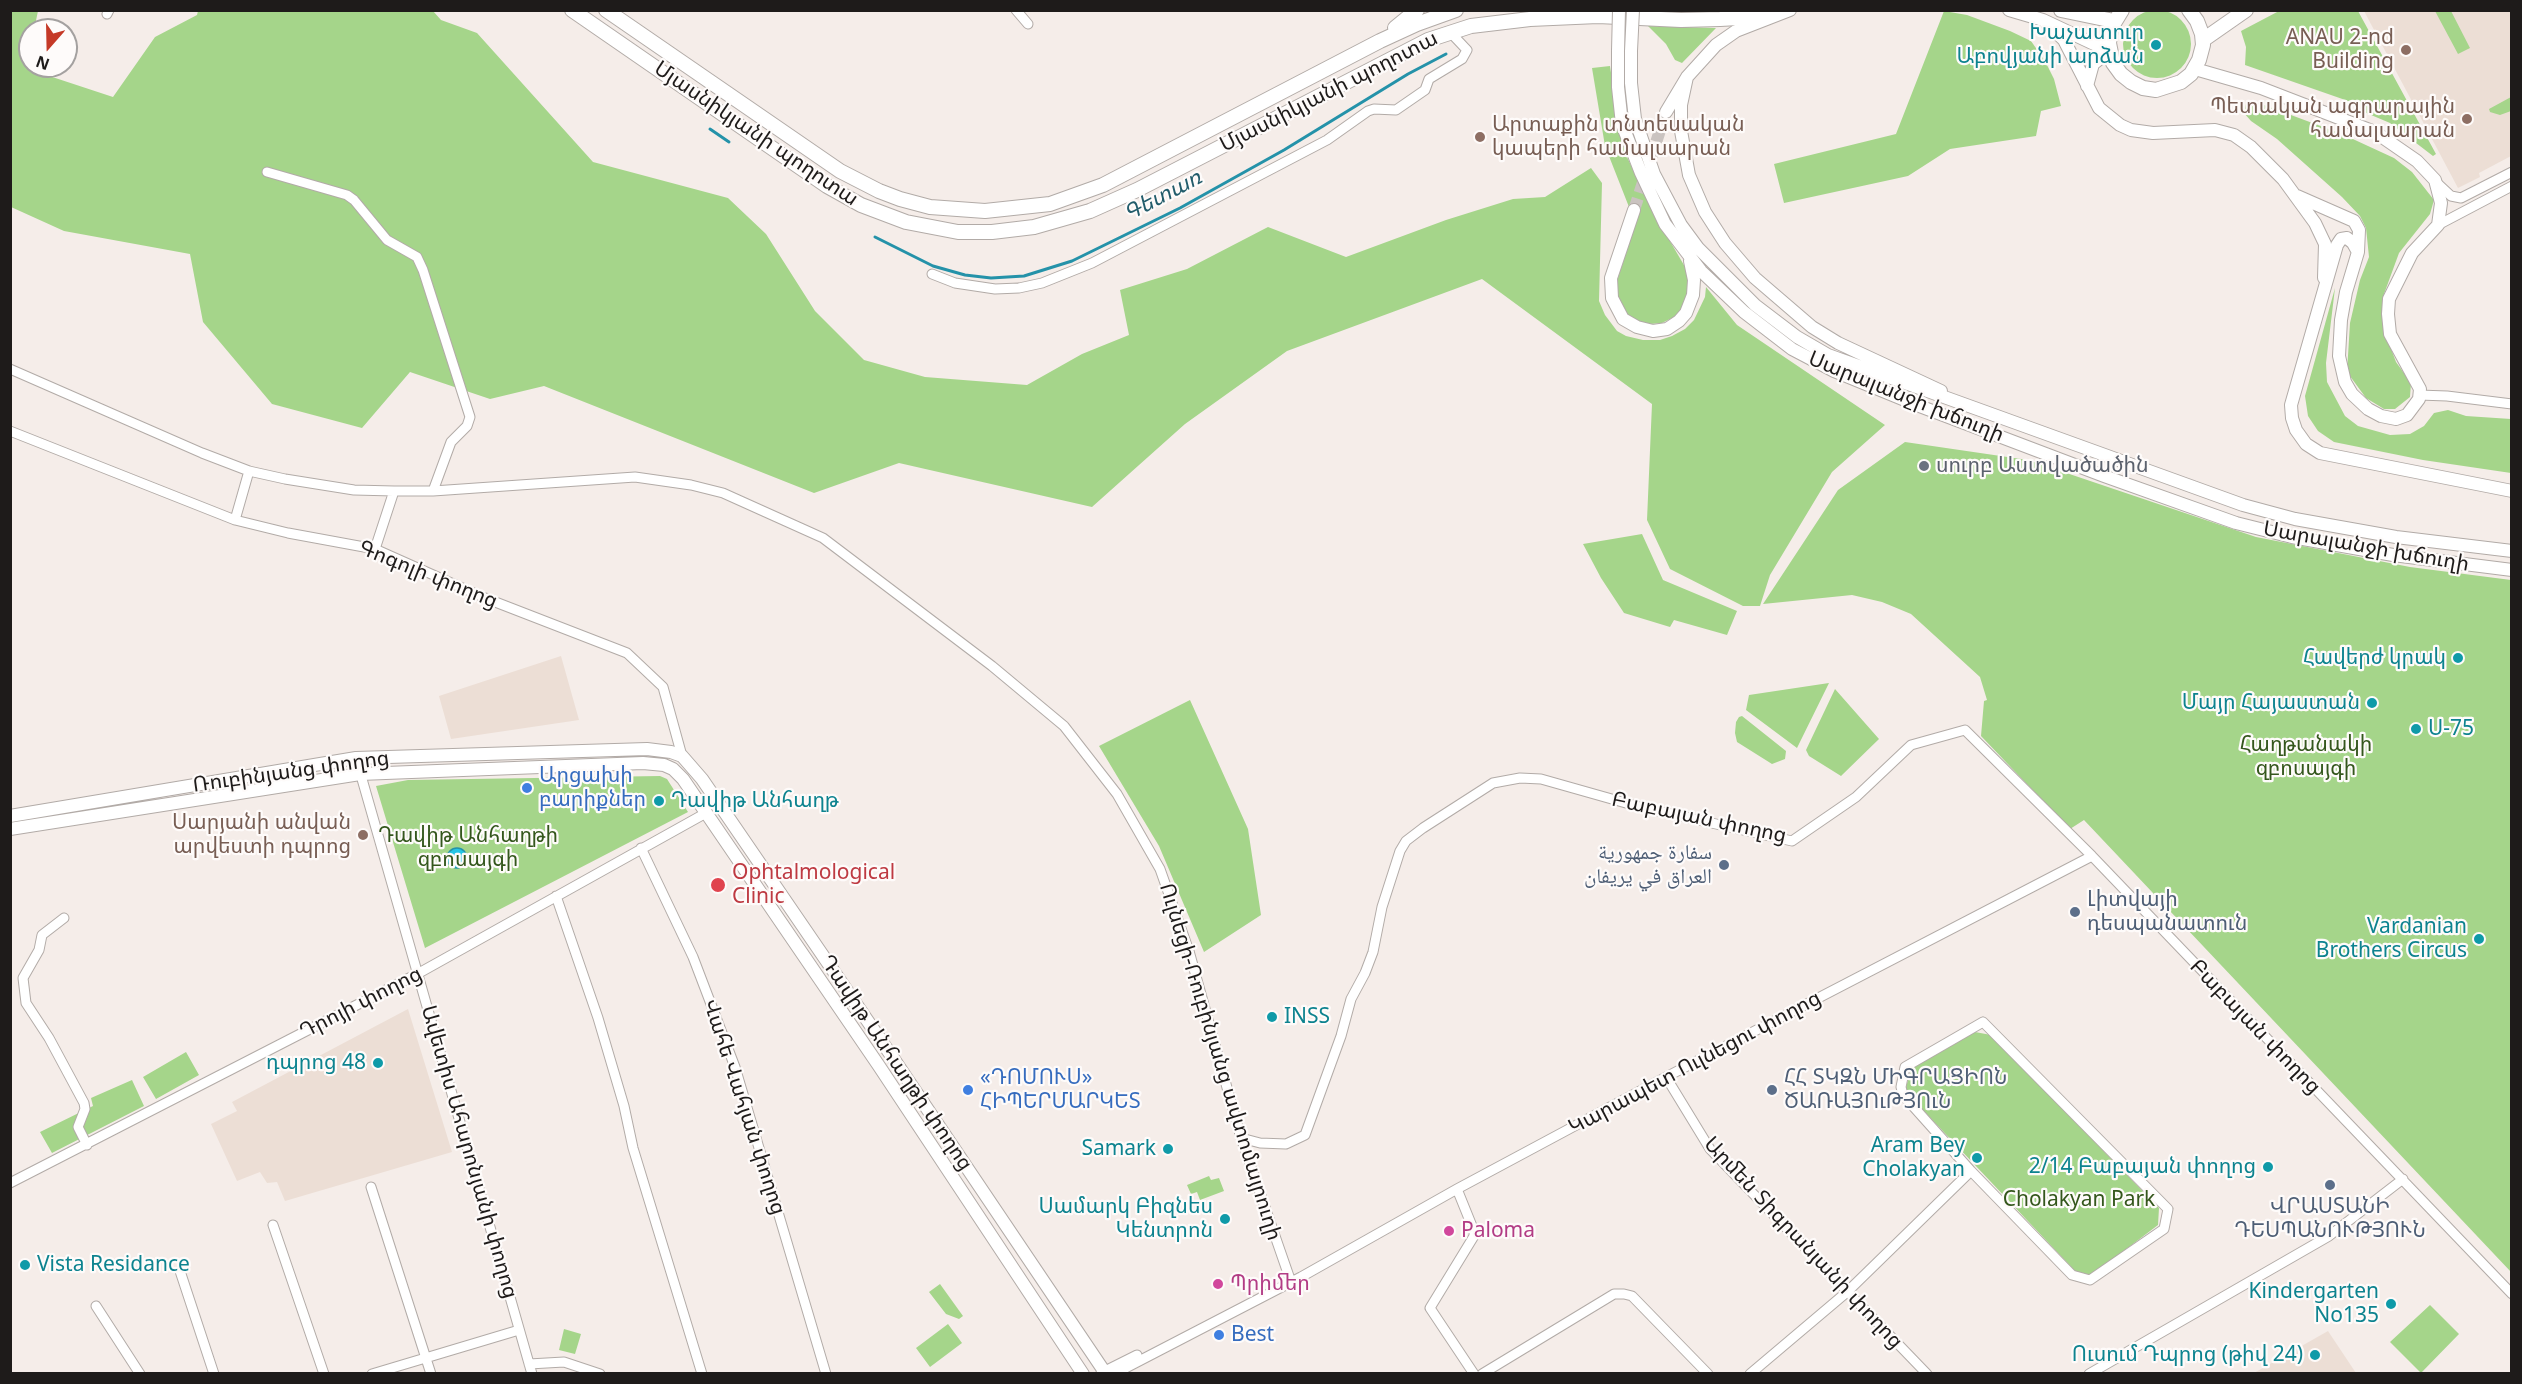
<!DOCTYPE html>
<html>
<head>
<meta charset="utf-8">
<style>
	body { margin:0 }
	#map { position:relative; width:2522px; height:1384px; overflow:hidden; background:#f5ede9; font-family:"Noto Sans",sans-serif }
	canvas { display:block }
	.frame { position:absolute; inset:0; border:12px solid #1e1b1a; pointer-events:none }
	.north { position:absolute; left:18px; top:18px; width:60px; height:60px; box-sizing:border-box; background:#fefbfa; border:2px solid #a4a1a0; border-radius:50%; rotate:200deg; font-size:16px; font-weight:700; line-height:24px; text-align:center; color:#1e1b1a }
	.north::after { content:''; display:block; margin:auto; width:21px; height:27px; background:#c53927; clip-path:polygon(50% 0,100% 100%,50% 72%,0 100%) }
</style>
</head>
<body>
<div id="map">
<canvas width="2522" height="1384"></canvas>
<div class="frame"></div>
<div class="north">N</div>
</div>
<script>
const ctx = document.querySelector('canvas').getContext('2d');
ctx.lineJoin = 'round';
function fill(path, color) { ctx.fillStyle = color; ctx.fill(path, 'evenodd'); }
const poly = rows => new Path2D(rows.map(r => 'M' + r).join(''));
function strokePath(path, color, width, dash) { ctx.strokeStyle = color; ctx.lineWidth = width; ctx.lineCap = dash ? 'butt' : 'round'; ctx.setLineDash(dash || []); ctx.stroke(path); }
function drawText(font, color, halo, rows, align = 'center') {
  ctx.font = font + ' "Noto Sans","Noto Naskh Arabic","Noto Sans Armenian",sans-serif'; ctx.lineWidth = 4.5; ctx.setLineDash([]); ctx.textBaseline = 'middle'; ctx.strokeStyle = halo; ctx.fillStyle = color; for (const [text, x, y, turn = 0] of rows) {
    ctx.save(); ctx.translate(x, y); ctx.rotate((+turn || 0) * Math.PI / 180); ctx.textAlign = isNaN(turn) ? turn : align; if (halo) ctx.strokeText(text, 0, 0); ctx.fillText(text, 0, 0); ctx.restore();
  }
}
fill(poly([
	[2364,11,2511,11,2511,156,2479,173,2480,177,2458,188],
	[561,656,579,720,451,739,439,696],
	[408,1009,452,1152,285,1201,277,1182,267,1183,260,1172,237,1181,211,1124,237,1111,232,1102],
	[2328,1331,2356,1373,2254,1373]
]), '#ecded5');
fill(poly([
	'2123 44a34 34 0 1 1 68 0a34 34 0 1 1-68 0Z',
	[11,11,38,11,34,30,30,30,28,69,113,97,155,37,197,15,198,11,433,11,441,20,477,33,593,162,728,198,766,234,815,311,864,360,925,377,1027,385,1082,354,1129,335,1120,290,1187,269,1268,227,1346,257,1446,220,1513,199,1545,197,1591,168,1602,183,1599,301,1605,315,1617,331,1626,336,1643,340,1660,340,1672,336,1685,329,1694,320,1705,297,1706,287,1737,325,1885,425,1832,472,1770,575,1760,606,1743,606,1670,569,1647,520,1652,404,1482,279,1287,351,1185,424,1092,507,899,463,814,493,544,386,490,399,410,372,362,428,272,404,203,322,190,254,64,231,11,207],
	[1944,11,1967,15,2010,31,2031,41,2045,61,2054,79,2061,106,2041,111,2036,136,1950,149,1908,176,1784,203,1774,164,1896,134],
	[2279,11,2358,11,2436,154,2433,156,2390,123,2364,112,2351,102,2245,65,2246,47,2241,31],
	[2435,11,2451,11,2470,48,2458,54],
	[1648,26,1716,28,1682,63,1675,60,1666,44],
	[1610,66,1620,133,1627,157,1653,212,1688,272,1690,295,1678,315,1662,323,1650,324,1639,322,1629,316,1621,307,1615,287,1641,208,1632,204,1629,207,1605,146,1592,68],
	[2511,97,2511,111,2500,115,2490,112,2489,109],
	[2256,102,2342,134,2394,158,2412,172,2434,200,2430,214,2399,253,2384,294,2382,311,2384,330,2396,362,2411,383,2410,397,2395,409,2384,409,2366,398,2347,372,2350,323,2360,280,2369,257,2366,228,2360,216,2342,197,2277,139,2251,121,2244,113,2246,104],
	[2335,288,2326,363,2327,382,2345,416,2358,426,2390,435,2410,434,2424,426,2434,413,2448,410,2466,416,2511,419,2511,473,2423,460,2334,442,2318,431,2308,416,2305,396],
	[1905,442,2028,460,2256,537,2410,567,2511,580,2511,1272,2084,820,2070,829,1981,736,1984,701,1987,700,1980,677,1911,614,1882,602,1852,595,1763,604,1838,490],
	[1642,534,1663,580,1737,611,1727,635,1674,620,1670,627,1624,613,1601,578,1583,544],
	[1829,683,1797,748,1746,710,1749,695],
	[1835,689,1879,739,1841,776,1809,756,1806,750],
	[1190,700,1248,829,1261,915,1204,952,1159,846,1099,746],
	[1742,716,1786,751,1785,759,1772,764,1737,742,1735,733,1736,722,1739,717],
	[660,776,667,779,688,812,425,948,376,786,408,780],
	[1975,1032,1991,1035,2159,1208,2158,1225,2092,1275,2076,1272,1905,1091,1911,1069],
	[186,1052,199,1075,156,1099,143,1077],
	[132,1080,144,1106,52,1153,40,1132,93,1106,91,1098],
	[1209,1176,1211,1180,1219,1178,1224,1191,1200,1200,1197,1192,1191,1194,1187,1185],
	[940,1284,963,1316,959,1319,946,1314,929,1292],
	[2430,1305,2459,1334,2421,1373,2390,1342],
	[948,1324,962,1343,930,1367,916,1348],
	[564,1329,581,1334,575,1354,559,1350]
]), '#a5d58a');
const water = poly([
	'447 858a10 10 0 1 1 20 0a10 10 0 1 1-20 0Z'
]);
fill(water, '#26c5e6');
strokePath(water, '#2492a9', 1.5);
strokePath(poly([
	[710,129,729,142],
	[875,237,933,266,965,275,991,278,1024,276,1072,261,1180,208,1284,150,1408,74,1446,54]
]), '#2492a9', 3);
strokePath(poly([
	[1634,210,1666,112]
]), '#cac3c0', 12, [12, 6]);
const minor = poly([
	[1016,10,1028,24],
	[107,14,109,10],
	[267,172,347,195,354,200,387,240,417,257,423,270,470,417,467,426,451,442,433,491],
	[2436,182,2451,196,2461,198,2512,172],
	[2438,225,2512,186],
	[932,274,955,283,995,289,1019,288,1042,283,1092,263,1327,140,1368,111,1374,109,1396,110,1425,90,1429,79,1462,59,1467,50,1450,32],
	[10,369,202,453,249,471,285,479,354,490,394,491,433,491,635,477,691,485,723,493,823,538,992,666,1064,726,1117,794,1160,869,1189,951,1241,1138,1291,1282],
	[2419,395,2447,396,2512,404],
	[10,431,235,520,288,533,375,549,485,598,627,653,663,687,682,756],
	[235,520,249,471],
	[375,549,394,491],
	[356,758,532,1374],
	[641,848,693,957,735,1067,826,1374],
	[556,896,598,1018,624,1106,633,1148,702,1374],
	[64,918,42,935,39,950,23,978,26,1003,49,1038,84,1103,85,1109,78,1127,87,1145],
	[1983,1022,2168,1209,2164,1229,2090,1280,2072,1275,1971,1171,1903,1095,1901,1087,1905,1067,1983,1022],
	[1666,1077,1710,1149,1927,1374],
	[1241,1138,1260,1143,1286,1144,1305,1135,1341,1036,1351,999,1365,973,1373,952,1382,907,1400,851,1406,841,1423,828,1493,783,1520,778,1541,779,1640,807,1792,841,1856,797,1911,745,1965,730,2092,856,2512,1294],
	[10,1183,419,973,706,813],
	[371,1187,431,1374],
	[1457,1189,1474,1231,1474,1236,1430,1308,1474,1374],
	[273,1225,324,1374],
	[180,1271,214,1374],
	[96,1306,140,1374],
	[529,1364,564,1362,600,1374],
	[1101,1373,1137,1355],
	[372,1374,519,1330],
	[1114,1374,1301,1277,1457,1189,1666,1077,2092,856],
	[1482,1374,1614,1294,1624,1294,1632,1296,1708,1374],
	[1750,1374,1847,1292,1971,1171],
	[2089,1374,2329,1236,2403,1179]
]);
const major = poly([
	[2009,10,2043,20,2109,51],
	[2043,20,2064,40,2099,108,2120,125,2131,130,2153,133,2215,130,2234,135,2251,147,2283,179,2315,223,2325,244,2324,278],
	[1618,51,1618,87,1622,124,1641,173,1665,224,1701,271,1744,312,1792,349,1834,371,1922,407,2104,476,2236,523,2292,537,2393,555,2512,570],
	[1631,51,1631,83,1635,119,1654,174,1681,225,1698,248,1755,305,1797,337,1828,355,2243,505,2295,519,2396,537,2512,551],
	[2195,69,2261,88,2375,132,2417,161,2435,180,2441,203,2438,225,2412,253,2389,299,2388,314,2390,334,2420,389,2419,399,2407,415,2396,419,2381,416,2368,409,2352,394,2345,382,2339,356,2341,320,2346,292,2358,252,2359,230,2354,221,2297,196],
	[1687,77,1681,105,1681,131,1689,175,1705,212,1725,243,1755,278,1812,327,1838,343,1941,391],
	[2087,86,2093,64,2109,51],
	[1666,112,1687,77,1716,45,1736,31,1790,10],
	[1634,210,1611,278,1612,298,1623,319,1637,327,1653,331,1667,329,1679,321,1686,313,1693,295,1694,280,1690,261],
	[2358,252,2353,243,2347,238,2341,239,2337,245,2291,405,2292,418,2296,430,2306,444,2320,453,2512,491],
	[10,816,356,758,647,749,671,752,682,756,702,779,893,1058,1106,1374],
	[10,829,360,774,643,763,664,765,673,769,683,779,879,1066,1083,1374]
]);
const highway = poly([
	[572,10,827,186,861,205,906,222,958,232,992,232,1034,227,1090,211,1137,190,1428,40,1471,26,1530,19,1598,16,1681,20,1720,19,1738,18,1768,10],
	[606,10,840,171,879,191,900,199,930,207,985,211,1050,204,1103,185,1380,41,1417,24,1456,10],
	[2061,10,2114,21],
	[2122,10,2111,28,2109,43,2113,63,2121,74,2131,82,2143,88,2156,90,2181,82,2191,74,2199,60,2203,45,2202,34,2197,21,2189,10],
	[1395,28,1417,10],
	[2203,40,2246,10]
]);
strokePath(minor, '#b2aba7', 11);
strokePath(major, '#b2aba7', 14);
strokePath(highway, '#b2aba7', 16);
strokePath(minor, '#fff', 9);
strokePath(major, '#fff', 12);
strokePath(highway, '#fff', 14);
const majorBridge = poly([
	[1618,51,1619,10],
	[1631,51,1633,10]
]);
strokePath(majorBridge, '#b2aba7', 14, []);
strokePath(majorBridge, '#fff', 12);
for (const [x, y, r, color] of [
	[2156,45,6,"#0f9aa8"],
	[2406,50,6,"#8d6e63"],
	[2467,119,6,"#8d6e63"],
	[1480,137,6,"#8d6e63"],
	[1924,466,6,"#6b7280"],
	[2458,658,6,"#0f9aa8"],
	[2372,703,6,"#0f9aa8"],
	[2416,729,6,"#0f9aa8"],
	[527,788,6,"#3f7fe0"],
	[659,801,6,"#0f9aa8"],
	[363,835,6,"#8d6e63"],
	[1724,865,6,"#5c6f8a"],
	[718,885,8,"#e0444e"],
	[2075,912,6,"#5c6f8a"],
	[2479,939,6,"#0f9aa8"],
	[1272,1017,6,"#0f9aa8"],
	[378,1063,6,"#0f9aa8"],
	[968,1090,6,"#3f7fe0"],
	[1772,1090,6,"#5c6f8a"],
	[1168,1149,6,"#0f9aa8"],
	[1977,1158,6,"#0f9aa8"],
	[2268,1167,6,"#0f9aa8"],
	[2330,1185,6,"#5c6f8a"],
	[1225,1219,6,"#0f9aa8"],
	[1449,1231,6,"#d1479c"],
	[25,1265,6,"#0f9aa8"],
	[1218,1284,6,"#d1479c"],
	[2391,1304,6,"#0f9aa8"],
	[1219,1335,6,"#3f7fe0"],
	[2315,1355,6,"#0f9aa8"]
]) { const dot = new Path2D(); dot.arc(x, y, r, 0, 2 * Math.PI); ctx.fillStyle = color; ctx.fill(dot); strokePath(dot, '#fefbfa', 2); }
drawText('21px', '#0d838f', '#fefbfa', [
	["Խաչատուր",2144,33],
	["Աբովյանի արձան",2144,57],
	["Հավերժ կրակ",2446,658],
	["Մայր Հայաստան",2360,703],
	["Ս-75",2428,729,"left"],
	["Դավիթ Անհաղթ",671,801,"left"],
	["Vardanian",2467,927],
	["Brothers Circus",2467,951],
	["INSS",1284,1017,"left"],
	["դպրոց 48",366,1063],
	["Aram Bey",1965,1146],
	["Cholakyan",1965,1170],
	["Samark",1156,1149],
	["2/14 Բաբայան փողոց",2256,1167],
	["Սամարկ Բիզնես",1213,1207],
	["Կենտրոն",1213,1231],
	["Vista Residance",37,1265,"left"],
	["Kindergarten",2379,1292],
	["No135",2379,1316],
	["Ուսում Դպրոց (թիվ 24)",2303,1355]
], 'right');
drawText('21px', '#785e54', '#fefbfa', [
	["ANAU 2-nd",2394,38],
	["Building",2394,62],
	["Պետական ագրարային",2455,107],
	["համալսարան",2455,131],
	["Արտաքին տնտեսական",1492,125,"left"],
	["կապերի համալսարան",1492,149,"left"],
	["Սարյանի անվան",351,823],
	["արվեստի դպրոց",351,847]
], 'right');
drawText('21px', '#1e1b1a', '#fefbfa', [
	["Մյասնիկյանի պողոտա",1329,92,-27],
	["Մյասնիկյանի պողոտա",756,134,34],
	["Սարալանջի խճուղի",1906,397,22],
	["Սարալանջի խճուղի",2366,547,10],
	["Գոգոլի փողոց",428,575,22],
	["Ռուբինյանց փողոց",291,772,-8],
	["Բաբայան փողոց",1699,818,12],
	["Դրոյի փողոց",361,1003,-27],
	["Բաբայան փողոց",2255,1027,46],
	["Ուլնեցի-Ռուբինյանց ավտոմայրուղի",1220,1062,73],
	["Դավիթ Անհաղթի փողոց",896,1063,56],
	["Կարապետ Ուլնեցու փողոց",1695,1063,-28],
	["Վահե Վահյան փողոց",744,1107,72],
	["Ավետիս Ահարոնյանի փողոց",469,1152,74],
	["Արմեն Տիգրանյանի փողոց",1803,1243,47]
]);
drawText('21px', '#5b616d', '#fefbfa', [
	["սուրբ Աստվածածին",1936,466]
], 'left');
drawText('21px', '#34571c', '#fefbfa', [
	["Հաղթանակի",2306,745],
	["զբոսայգի",2306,769],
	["Դավիթ Անհաղթի",468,836],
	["զբոսայգի",468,860],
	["Cholakyan Park",2079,1200]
]);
drawText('21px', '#366cbe', '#fefbfa', [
	["Արցախի",539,776],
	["բարիքներ",539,800],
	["«ԴՈՄՈՒՍ»",980,1078],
	["ՀԻՊԵՐՄԱՐԿԵՏ",980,1102],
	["Best",1231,1335]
], 'left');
drawText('21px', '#4e5e75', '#fefbfa', [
	["سفارة جمهورية",1712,853,"right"],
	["العراق في يريفان",1712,877,"right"],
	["Լիտվայի",2087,900],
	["դեսպանատուն",2087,924],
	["ՀՀ ՏԿԶՆ ՄԻԳՐԱՑԻՈՆ",1784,1078],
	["ԾԱՌԱՅՈւԹՅՈւՆ",1784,1102],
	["ՎՐԱՍՏԱՆԻ",2330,1207,"center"],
	["ԴԵՍՊԱՆՈՒԹՅՈՒՆ",2330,1231,"center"]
], 'left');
drawText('21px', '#be3a42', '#fefbfa', [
	["Ophtalmological",732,873],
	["Clinic",732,897]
], 'left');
drawText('21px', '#b23c85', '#fefbfa', [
	["Paloma",1461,1231],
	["Պրիմեր",1230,1284]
], 'left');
drawText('italic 22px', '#225c6b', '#fefbfa', [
	["Գետառ",1163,196,-28]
]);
</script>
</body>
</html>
